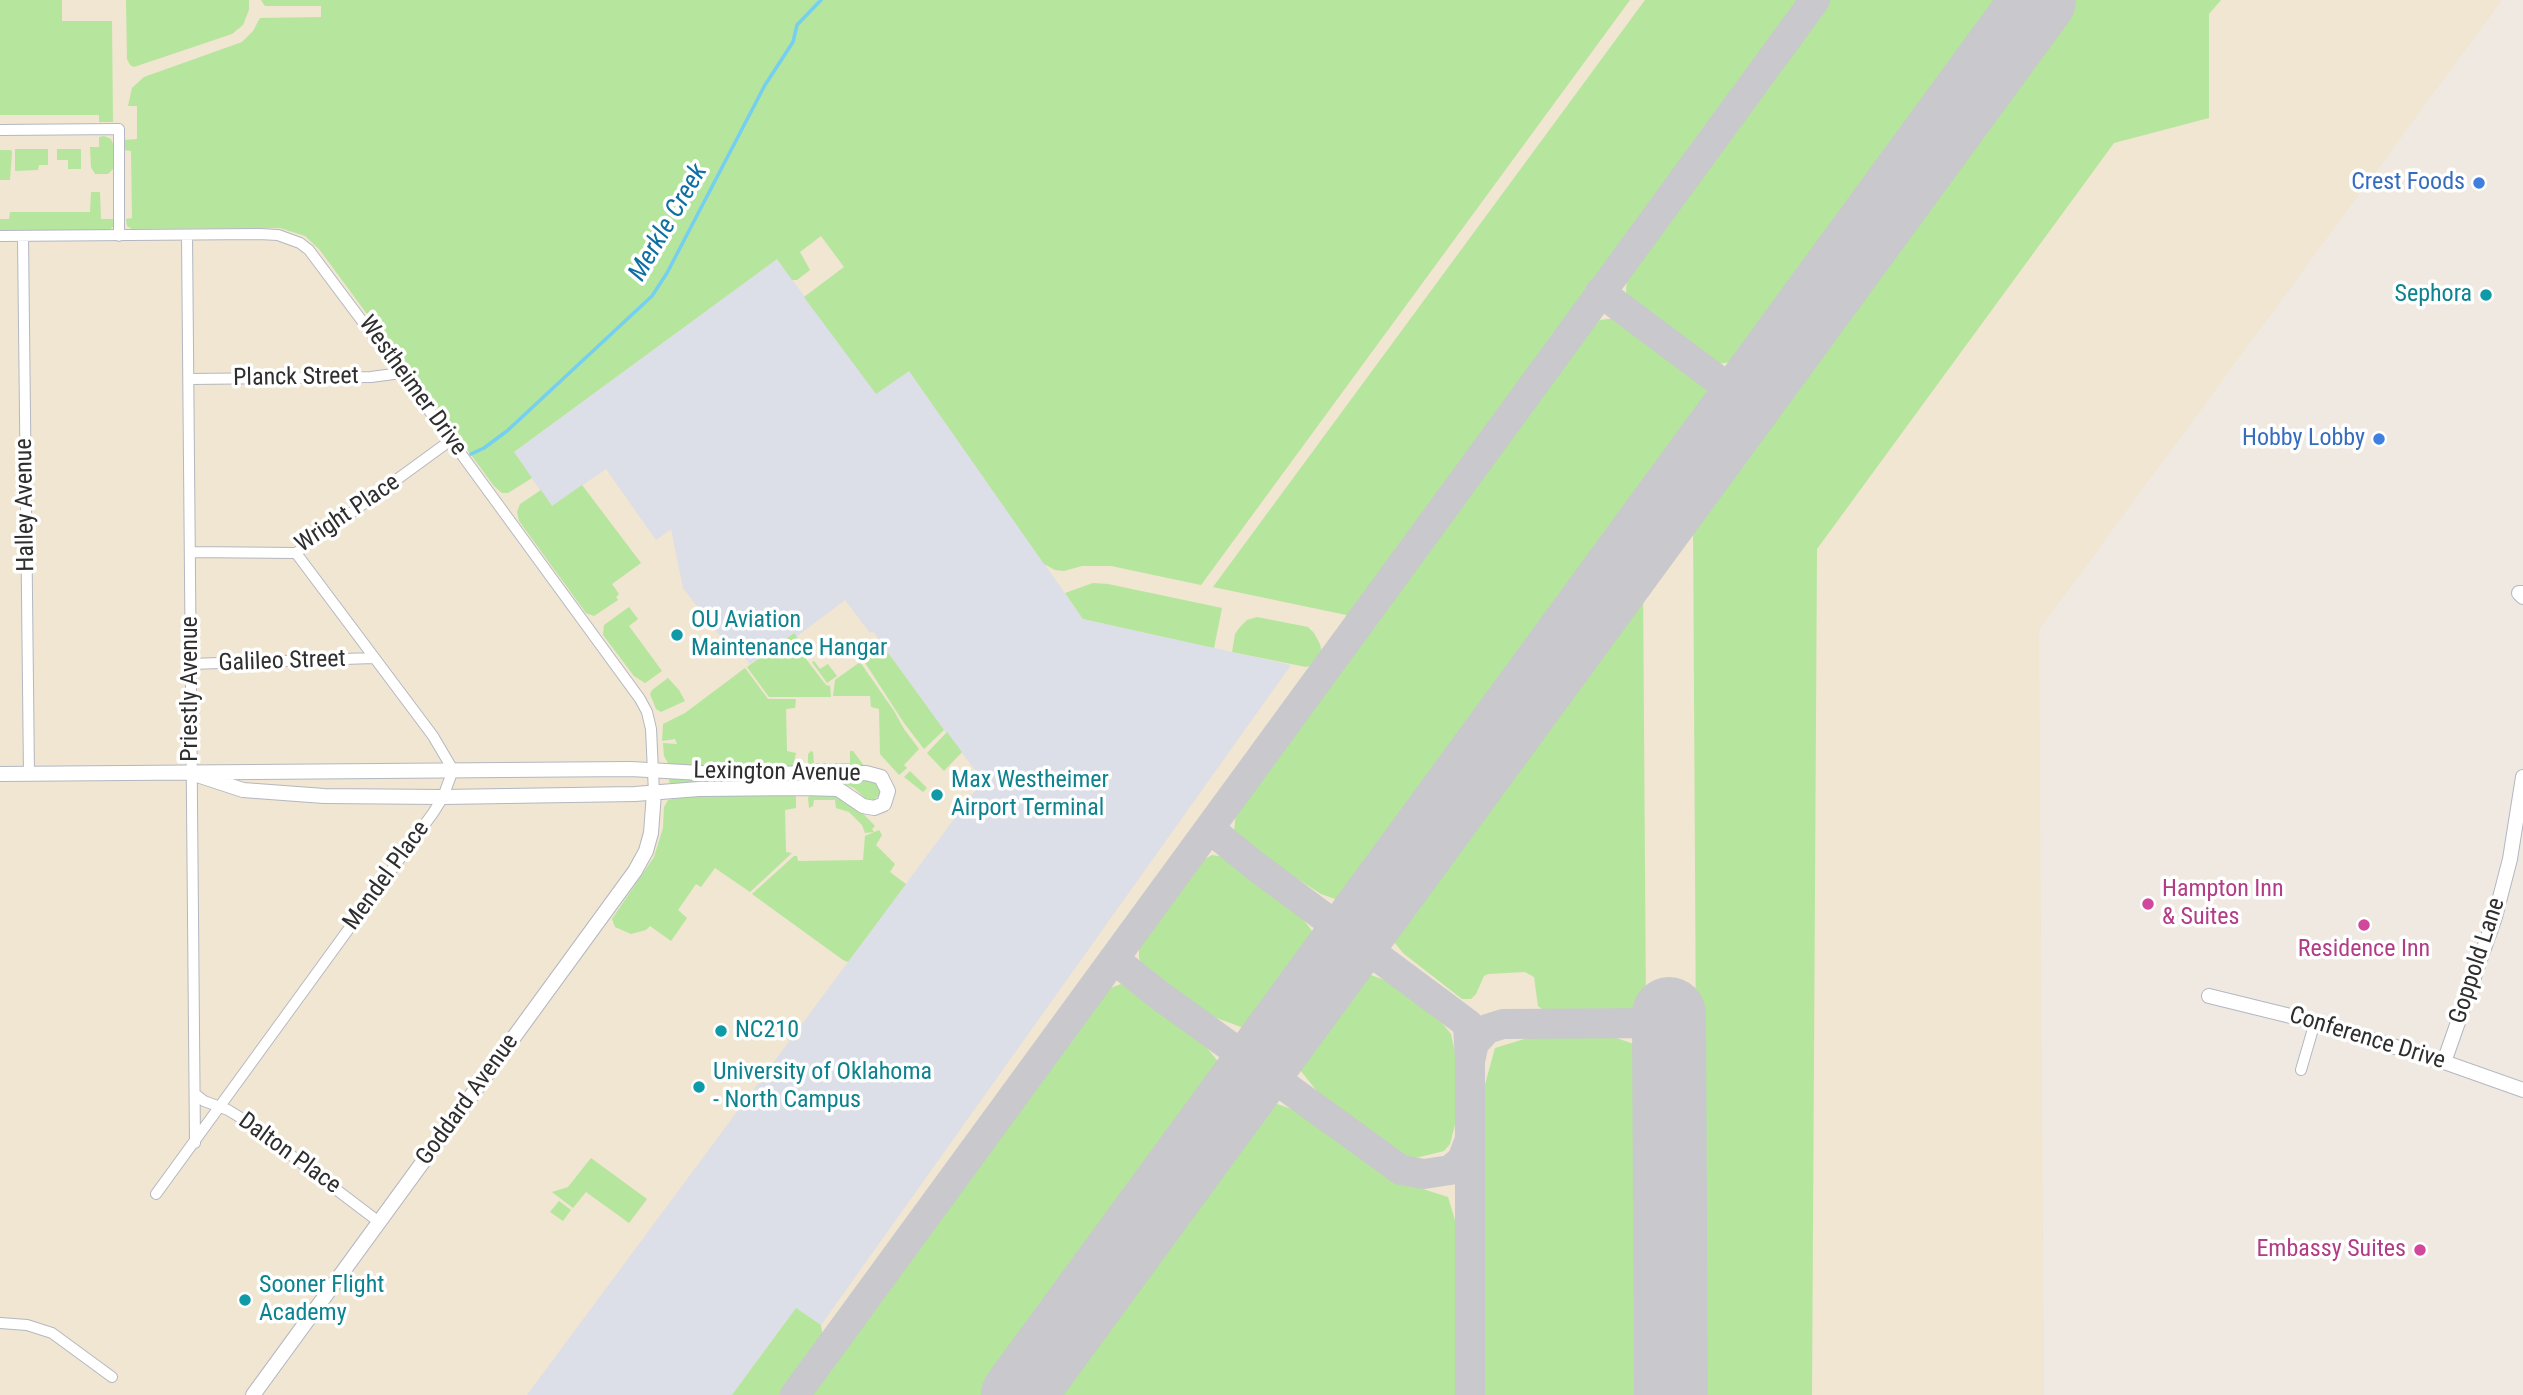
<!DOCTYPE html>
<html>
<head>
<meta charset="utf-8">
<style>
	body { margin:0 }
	canvas { display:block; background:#efe9e1 }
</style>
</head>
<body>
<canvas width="2523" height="1395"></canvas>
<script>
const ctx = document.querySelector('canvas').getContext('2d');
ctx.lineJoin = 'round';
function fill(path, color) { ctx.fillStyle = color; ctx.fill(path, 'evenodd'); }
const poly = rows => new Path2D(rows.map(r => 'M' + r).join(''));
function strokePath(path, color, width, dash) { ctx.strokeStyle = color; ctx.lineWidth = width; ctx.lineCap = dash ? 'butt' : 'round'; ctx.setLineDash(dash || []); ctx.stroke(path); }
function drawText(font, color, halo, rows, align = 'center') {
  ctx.font = font + ' "Roboto Condensed",sans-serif'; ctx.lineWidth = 7; ctx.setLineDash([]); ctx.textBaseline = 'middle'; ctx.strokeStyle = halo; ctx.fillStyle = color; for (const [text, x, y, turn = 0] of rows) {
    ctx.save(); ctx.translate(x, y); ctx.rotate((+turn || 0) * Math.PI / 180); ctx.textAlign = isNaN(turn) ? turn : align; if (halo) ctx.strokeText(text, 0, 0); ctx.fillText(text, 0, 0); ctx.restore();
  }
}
fill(poly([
	[0,0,2502,0,2039,630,2044,1395,0,1395]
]), '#f0e6d1');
fill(poly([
	[777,259,876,394,909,371,1083,619,1291,665,821,1325,796,1308,732,1395,527,1395,983,780,934,717,873,631,870,633,845,600,796,637,793,633,750,664,732,641,726,644,683,588,671,529,656,540,606,469,552,506,513,453]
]), '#dcdee8');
fill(poly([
	[0,0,62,0,62,21,112,21,113,122,99,122,99,115,0,115],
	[126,0,249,0,249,10,243,25,232,34,134,67,130,65,127,59],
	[261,0,1630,0,1201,585,1111,566,1082,566,1064,571,1055,570,1044,564,909,371,876,394,804,297,844,267,821,236,800,252,810,270,797,280,792,280,777,259,514,452,532,478,508,493,502,493,494,486,319,249,305,236,280,228,132,229,127,226,126,219,132,218,131,151,124,150,124,140,137,139,137,106,128,106,132,88,144,77,242,42,253,31,260,18,321,17,321,6,265,6],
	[1645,0,1800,0,1351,616,1213,587],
	[1827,0,2008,0,1749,354,1739,361,1717,364,1632,304,1626,292,1627,276,1631,267],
	[2069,0,2221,0,2209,14,2209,118,2114,143,1817,549,1812,1395,1698,1395,1693,516],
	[104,136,111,139,113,144,113,169,108,174,95,174,91,167,90,147,99,147,99,137],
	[48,149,48,165,39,165,38,170,15,171,15,149],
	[57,149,81,149,81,169,68,169,68,160,57,160],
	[0,150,11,150,12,152,10,180,0,180],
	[91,192,100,192,101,219,113,219,113,227,109,230,103,231,0,230,0,219,9,219,10,212,90,212],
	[1616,318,1641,333,1703,380,1708,395,1706,413,1346,903,1321,894,1240,842,1234,832,1236,812,1247,795,1586,329,1600,320],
	[582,485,641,563,612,584,619,594,616,597,618,600,594,616,586,613,519,521,517,512,520,504,541,490,552,506],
	[1093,583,1108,584,1222,608,1214,648,1083,619,1065,593],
	[1643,583,1646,1013,1622,1015,1547,1013,1538,1006,1534,977,1525,972,1488,974,1484,976,1476,994,1471,999,1462,999,1403,953,1387,933],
	[629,607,638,619,629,626,662,671,645,683,634,676,603,635,604,625],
	[1257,617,1308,627,1314,633,1320,644,1322,653,1320,660,1316,664,1306,667,1232,652,1235,634,1240,627,1247,620],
	[794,633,810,655,806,659,826,685,830,686,831,697,769,697,747,667],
	[881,643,944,730,924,749,904,723,862,658],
	[814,661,820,669,828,664,837,676,827,683,812,662],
	[860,662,894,711,904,729,919,749,904,765,907,768,899,775,880,754,879,709,871,707,870,696,833,696,835,680],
	[745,668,768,699,796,699,795,708,786,709,787,751,796,753,793,767,717,769,673,766,668,763,664,756,663,743,677,744,675,739,662,741,663,724,685,713],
	[668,678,679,690,685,701,661,712,656,709,650,694,652,690],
	[947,732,962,752,944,771,927,753],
	[811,751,813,752,814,763,850,763,850,751,853,751,865,767,812,768,808,764,808,754],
	[910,771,927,788,923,792,904,777],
	[873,776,882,784,880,795,873,800,866,799,854,788,844,784,815,784,811,782,811,779],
	[671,777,793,778,793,783,670,785,669,780],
	[812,792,847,797,875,826,872,829,874,832,865,833,862,825,849,812,836,808,835,800,814,800,813,806,809,808,808,798],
	[710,793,792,793,796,797,796,808,785,810,786,852,792,853,750,892,715,868,701,887,696,884,678,910,687,918,671,941,650,926,646,930,631,934,615,927,612,919,654,857,663,828,664,807,668,800],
	[879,830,882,835,876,845,895,864,890,872,906,884,848,962,843,960,752,894,794,856,797,856,798,861,863,860,865,836],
	[1212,855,1230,858,1298,913,1320,941,1252,1031,1214,1017,1145,972,1139,958,1139,949,1145,935,1195,865],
	[1360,971,1398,985,1433,1012,1451,1034,1458,1066,1459,1109,1450,1144,1444,1151,1412,1159,1407,1157,1358,1125,1320,1095,1293,1061],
	[1121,984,1130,985,1141,990,1198,1037,1225,1070,986,1395,808,1395,1091,1009,1105,990],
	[1534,1036,1611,1036,1645,1048,1647,1395,1484,1395,1484,1088,1495,1048],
	[1266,1100,1300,1112,1404,1183,1448,1197,1460,1237,1463,1395,1050,1395],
	[591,1158,647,1199,629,1223,586,1192,573,1208,552,1192,568,1187],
	[559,1201,571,1210,563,1221,550,1212],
	[796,1308,821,1325,823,1336,821,1343,783,1395,732,1395]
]), '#b6e59e');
strokePath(poly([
	[471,454,484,448,507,431,652,296,667,273,765,85,793,42,797,25,821,0]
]), '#75cff0', 3.5);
strokePath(poly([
	[1600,292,1746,401],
	[1210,829,1254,865,1468,1024,1470,1060],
	[1115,960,1159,995,1401,1170,1424,1174,1450,1170,1462,1160,1470,1139],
	[795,1395,1815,0],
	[1470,1395,1470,1061,1474,1043,1487,1029,1503,1024,1662,1023,1669,1030]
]), '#c9c8cc', 30);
strokePath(poly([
	[1669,1014,1671,1395],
	[1018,1395,2039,0]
]), '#c9c8cc', 74);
const minor = poly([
	[0,130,119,129,119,236],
	[187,235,195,1143],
	[0,236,259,234,278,235,300,243,309,250,451,440,640,699,647,712,651,729,654,793],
	[23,236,29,774],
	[190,379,371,377,401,373],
	[191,552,296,553,451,440],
	[190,664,374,658],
	[2301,1070,2315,1022],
	[195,1094,204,1101,228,1110,246,1121,379,1222],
	[156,1194,433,813,443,797,453,770,433,736,296,553],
	[0,1323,27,1325,52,1333,112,1377]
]);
const tertiary = poly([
	[2523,593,2519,593,2523,597],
	[0,774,631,769,718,774,866,773,881,777,888,791,884,804,874,808,863,806,838,789,801,788,699,789,635,794,443,797,324,796,243,790,191,773],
	[2209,996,2315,1022,2444,1062,2523,1090],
	[2444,1062,2495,917,2510,859,2523,777],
	[253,1395,635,871,646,851,651,833,654,793]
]);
strokePath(minor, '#b4b7c1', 12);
strokePath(tertiary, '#b4b7c1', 16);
strokePath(minor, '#fff', 10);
strokePath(tertiary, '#fff', 14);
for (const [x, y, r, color] of [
	[2479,183,7,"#3f7fe0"],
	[2486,295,7,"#0f9aa8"],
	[2379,439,7,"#3f7fe0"],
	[677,635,7,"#0f9aa8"],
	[937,795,7,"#0f9aa8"],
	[2148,904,7,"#d1479c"],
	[2364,925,7,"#d1479c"],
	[721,1031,7,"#0f9aa8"],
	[699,1087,7,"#0f9aa8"],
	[2420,1250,7,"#d1479c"],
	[245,1300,7,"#0f9aa8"]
]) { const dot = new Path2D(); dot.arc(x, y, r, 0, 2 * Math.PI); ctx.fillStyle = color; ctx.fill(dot); strokePath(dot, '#fff', 2.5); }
drawText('24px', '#366cbe', '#fff', [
	["Crest Foods",2465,183],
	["Hobby Lobby",2365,439]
], 'right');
drawText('24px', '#0d838f', '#fff', [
	["Sephora",2472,295,"right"],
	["OU Aviation",691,621],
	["Maintenance Hangar",691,649],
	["Max Westheimer",951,781],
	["Airport Terminal",951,809],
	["NC210",735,1031],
	["University of Oklahoma",713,1073],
	["- North Campus",713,1101],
	["Sooner Flight",259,1286],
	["Academy",259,1314]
], 'left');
drawText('24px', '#2e2e2e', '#fff', [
	["Planck Street",296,378,-1],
	["Westheimer Drive",412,386,54],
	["Halley Avenue",26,505,-91],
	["Wright Place",348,514,-34],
	["Galileo Street",282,662,-2],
	["Priestly Avenue",191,689,-90],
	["Lexington Avenue",777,773,1],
	["Mendel Place",387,876,-54],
	["Goppold Lane",2478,961,-72],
	["Conference Drive",2367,1039,17],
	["Goddard Avenue",468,1100,-54],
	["Dalton Place",289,1154,36]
]);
drawText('24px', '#b23c85', '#fff', [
	["Hampton Inn",2162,890],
	["& Suites",2162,918],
	["Residence Inn",2364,950,"center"],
	["Embassy Suites",2406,1250,"right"]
], 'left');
drawText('italic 26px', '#0d6fa3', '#fff', [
	["Merkle Creek",669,223,-60]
]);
</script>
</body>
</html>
